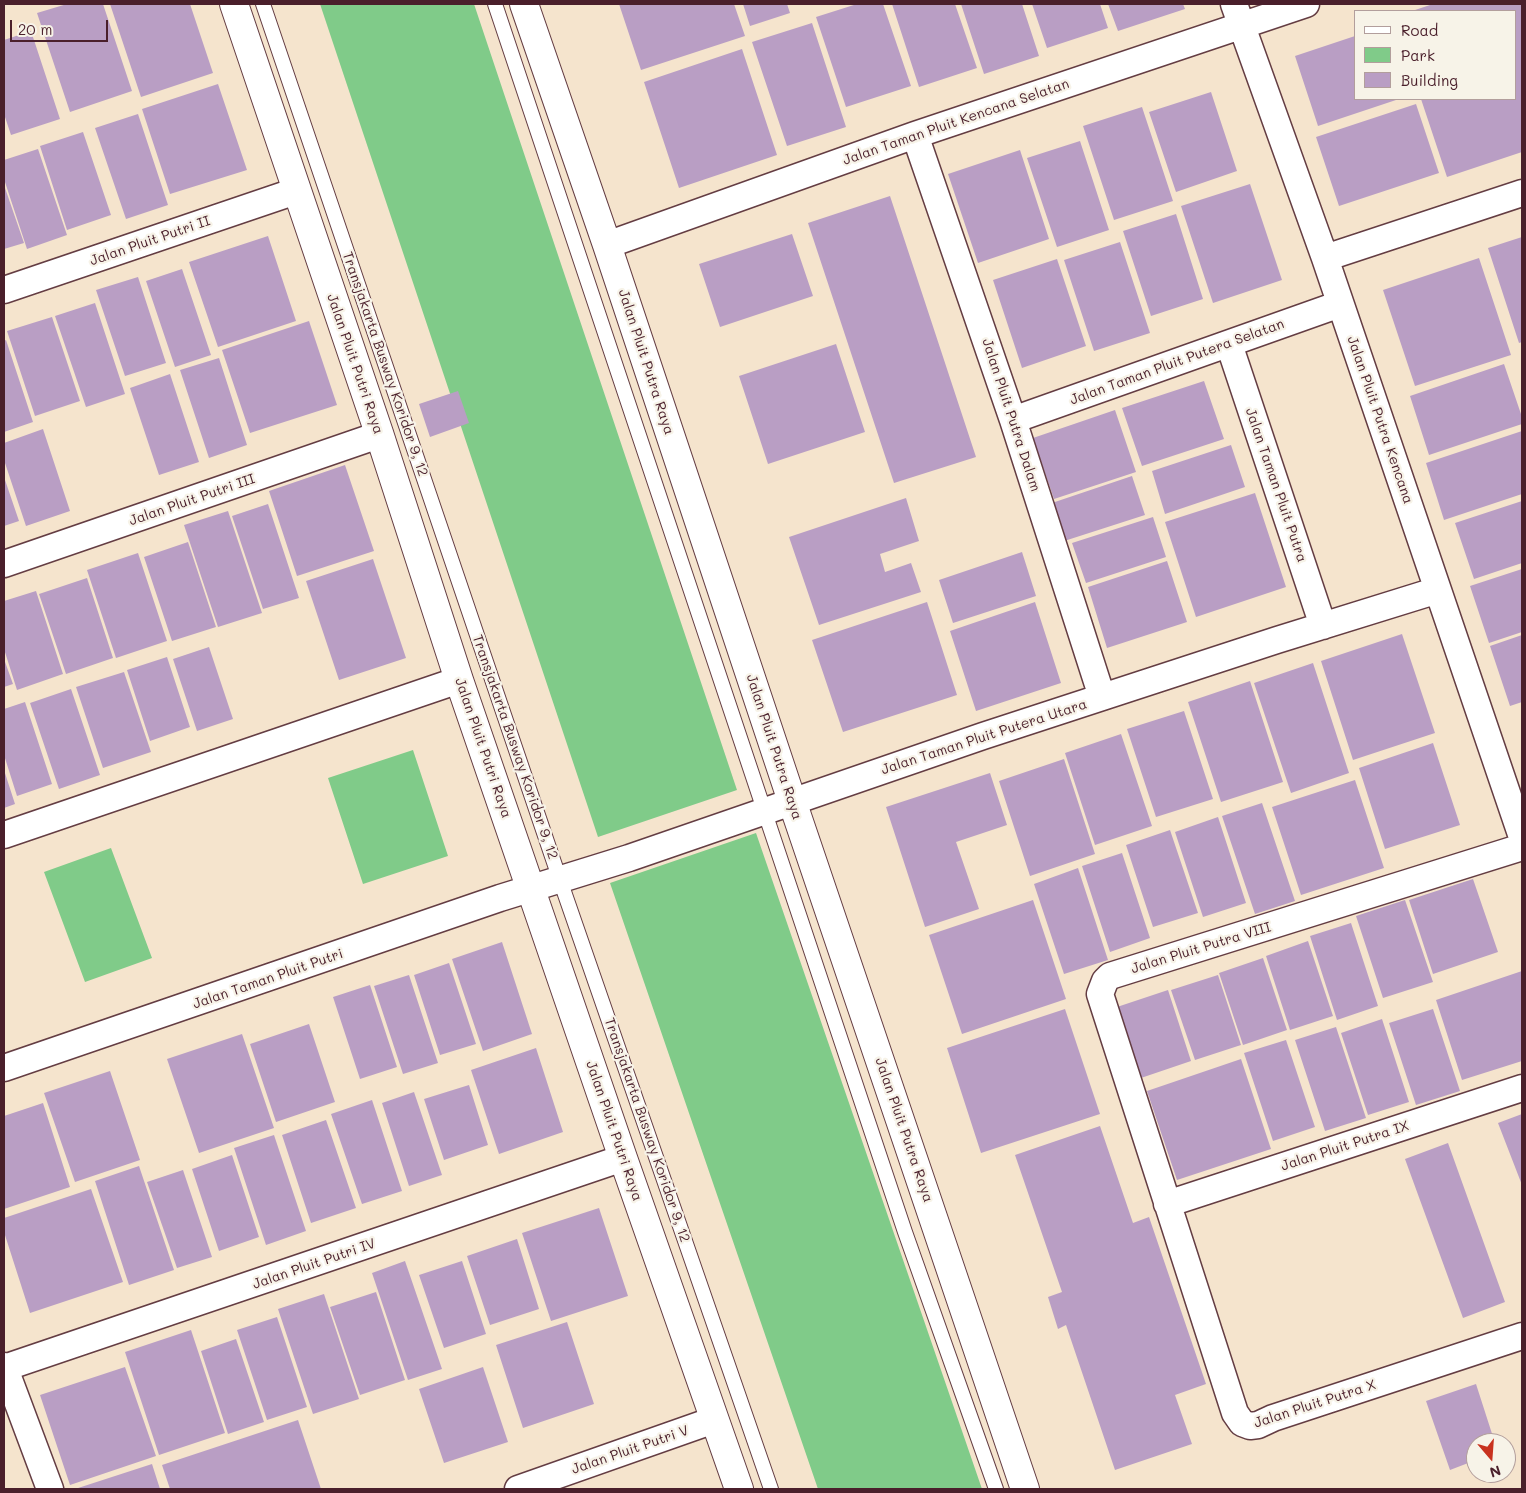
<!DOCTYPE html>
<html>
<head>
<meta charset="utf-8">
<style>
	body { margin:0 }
	#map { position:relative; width:1526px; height:1493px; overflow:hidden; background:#f5e4cd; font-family:Mali,sans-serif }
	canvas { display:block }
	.frame { position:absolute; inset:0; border:5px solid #4a1f2b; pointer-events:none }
	.legend { position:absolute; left:1354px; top:10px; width:162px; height:90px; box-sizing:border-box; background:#f7f3e8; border:1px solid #b29e9c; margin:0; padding:6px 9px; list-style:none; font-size:15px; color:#4a1f2b }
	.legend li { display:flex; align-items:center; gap:10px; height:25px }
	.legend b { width:25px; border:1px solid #b29e9c }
	.north { position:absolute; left:1466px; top:1433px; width:50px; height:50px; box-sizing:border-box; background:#f7f3e8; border:1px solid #b29e9c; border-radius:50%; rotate:162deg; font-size:14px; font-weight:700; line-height:20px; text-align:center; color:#4a1f2b }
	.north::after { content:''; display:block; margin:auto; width:18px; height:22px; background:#c8321e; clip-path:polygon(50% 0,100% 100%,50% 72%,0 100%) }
	.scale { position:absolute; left:10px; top:20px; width:98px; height:22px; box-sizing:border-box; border:2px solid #4a1f2b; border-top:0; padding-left:6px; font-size:15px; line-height:18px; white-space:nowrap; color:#4a1f2b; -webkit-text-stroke:4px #f7f3e8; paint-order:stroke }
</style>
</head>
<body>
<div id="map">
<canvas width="1526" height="1493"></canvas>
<div class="frame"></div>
<ul class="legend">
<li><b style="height:6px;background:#fff"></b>Road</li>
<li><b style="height:14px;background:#80cb89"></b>Park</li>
<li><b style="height:14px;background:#b99ec4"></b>Building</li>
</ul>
<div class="north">N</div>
<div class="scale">20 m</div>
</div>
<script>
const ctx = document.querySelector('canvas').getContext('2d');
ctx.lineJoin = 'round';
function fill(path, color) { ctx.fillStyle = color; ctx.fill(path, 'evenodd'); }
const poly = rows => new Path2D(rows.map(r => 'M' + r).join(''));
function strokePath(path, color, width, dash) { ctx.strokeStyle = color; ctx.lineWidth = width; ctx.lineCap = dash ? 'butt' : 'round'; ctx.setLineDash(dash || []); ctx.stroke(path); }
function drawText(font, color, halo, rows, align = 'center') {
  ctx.font = font + ' Mali,sans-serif'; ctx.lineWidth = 4.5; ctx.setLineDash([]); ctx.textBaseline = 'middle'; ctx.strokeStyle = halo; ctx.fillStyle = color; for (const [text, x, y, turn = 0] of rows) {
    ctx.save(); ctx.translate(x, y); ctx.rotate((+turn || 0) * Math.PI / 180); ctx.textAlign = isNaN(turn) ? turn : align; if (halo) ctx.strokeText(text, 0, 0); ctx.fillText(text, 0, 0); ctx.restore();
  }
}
fill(poly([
	[320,4,474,4,737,790,598,837],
	[413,750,448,856,363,884,328,778],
	[756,833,982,1489,818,1489,610,883],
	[111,848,152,958,85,982,44,872]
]), '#80cb89');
fill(poly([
	[67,4,103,4,132,91,70,112,37,13],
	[110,4,190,4,213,73,141,97],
	[619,4,734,4,745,36,641,70],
	[743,4,787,4,790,13,750,26],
	[857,4,883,4,911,86,846,107,816,17],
	[892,4,955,4,977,68,919,87],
	[961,4,1022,4,1039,56,984,74],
	[1032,4,1100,4,1108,28,1047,48],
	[1108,4,1183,4,1185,9,1118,31],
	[1433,4,1522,4,1522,152,1447,177,1421,99,1515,99,1515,11,1412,11],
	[812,23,846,127,787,146,752,42],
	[31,31,60,119,11,135,4,114,4,40],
	[1355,36,1355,99,1399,99,1318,126,1295,56],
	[742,49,777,155,679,188,644,82],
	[218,84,247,170,170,194,142,109],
	[1211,92,1237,171,1176,192,1149,112],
	[1416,104,1439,173,1339,206,1316,137],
	[1142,107,1173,201,1114,220,1083,126],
	[138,114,168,205,126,219,95,128],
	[83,132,111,215,67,230,40,146],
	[1080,141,1109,230,1057,247,1027,158],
	[38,149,67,235,27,249,4,179,4,160],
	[1020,150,1049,239,978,263,948,174],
	[1250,184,1282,280,1213,303,1181,206],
	[4,185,24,243,4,249],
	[890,196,976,457,894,483,808,223],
	[1176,214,1203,299,1151,316,1123,231],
	[792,234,813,296,720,327,699,264],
	[268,236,296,321,218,347,189,262],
	[1522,237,1522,342,1519,343,1488,248],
	[1120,242,1150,333,1094,351,1064,260],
	[1479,258,1511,355,1415,386,1383,290],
	[1057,259,1086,346,1022,368,993,280],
	[182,269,211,355,175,367,146,281],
	[138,277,166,363,125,376,96,290],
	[95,303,125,394,86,407,55,316],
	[52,317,80,401,35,416,7,331],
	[309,321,337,405,250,433,222,350],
	[6,340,33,422,4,432,4,341],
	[836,344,865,432,768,464,739,376],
	[219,358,247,445,209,458,180,370],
	[1504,364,1522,417,1522,424,1429,455,1410,396],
	[170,374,199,462,159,475,130,388],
	[1204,381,1224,439,1142,466,1122,408],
	[458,391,469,423,430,437,419,404],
	[1115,410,1136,472,1054,499,1033,438],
	[43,429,70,511,26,526,4,460,4,443],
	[1522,431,1522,494,1444,520,1426,463],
	[1231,445,1245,487,1165,514,1152,471],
	[345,465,374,551,297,576,269,491],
	[1132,476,1145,515,1058,543,1046,505],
	[4,477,19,521,4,526],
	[1255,493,1286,587,1196,617,1165,522],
	[906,498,919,541,880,554,885,572,911,563,921,592,819,625,789,537],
	[1522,501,1522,563,1474,579,1455,523],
	[268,504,299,598,263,609,232,516],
	[228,511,262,613,218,627,184,525],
	[1153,517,1166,557,1086,583,1072,543],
	[188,542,216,627,172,641,144,557],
	[1022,552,1036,596,953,623,939,580],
	[138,553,167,641,116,658,87,570],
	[373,559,406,658,339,680,306,581],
	[1167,561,1187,622,1107,648,1088,587],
	[1522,569,1522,632,1489,643,1470,586],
	[87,578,113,658,66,674,39,594],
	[36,591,63,674,17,690,4,649,4,601],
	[927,602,957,695,843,732,812,640],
	[1035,602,1061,683,976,711,950,631],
	[1402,634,1435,733,1353,760,1321,661],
	[1522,635,1522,702,1510,706,1490,646],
	[209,647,233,719,197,731,173,659],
	[167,657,190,727,150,741,127,670],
	[4,659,13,684,4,687],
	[1313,663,1349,773,1291,793,1254,683],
	[124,672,151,752,103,768,76,687],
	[1250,681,1283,782,1221,802,1188,702],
	[71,689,100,775,59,789,30,703],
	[25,702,52,784,17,796,4,755,4,709],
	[1184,711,1213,799,1156,817,1127,729],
	[1121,734,1152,826,1095,845,1065,753],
	[1433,743,1460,825,1385,849,1359,768],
	[1064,759,1095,854,1030,876,999,781],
	[4,770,15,804,4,808],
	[990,773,1007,825,956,842,979,909,925,927,886,807],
	[1355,780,1384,868,1301,895,1272,807],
	[1262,803,1295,901,1255,914,1222,816],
	[1218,817,1246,903,1203,917,1175,832],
	[1170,830,1198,913,1153,927,1126,845],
	[1122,853,1150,938,1110,952,1082,866],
	[1078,868,1108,960,1064,974,1034,884],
	[1473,879,1498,952,1433,974,1409,900],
	[1033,900,1066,999,962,1034,929,935],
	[1405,900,1433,982,1383,998,1356,916],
	[1351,923,1378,1006,1337,1020,1310,936],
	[1308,941,1333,1016,1290,1030,1266,956],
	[502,942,532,1034,483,1051,452,959],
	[1263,958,1287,1030,1243,1045,1219,973],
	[449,963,476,1044,440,1055,414,975],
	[1522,971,1522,1061,1462,1080,1436,1000],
	[409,975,438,1063,403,1074,374,986],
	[1218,975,1241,1045,1195,1060,1171,990],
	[370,985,397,1067,360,1079,333,997],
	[1168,990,1191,1061,1138,1079,1114,1008],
	[1065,1009,1100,1114,981,1153,947,1048],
	[1433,1009,1460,1091,1416,1105,1389,1023],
	[1382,1019,1409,1102,1368,1115,1341,1033],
	[309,1024,335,1102,276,1122,250,1044],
	[1336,1027,1366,1118,1325,1131,1295,1040],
	[242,1034,274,1128,199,1153,167,1059],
	[1286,1040,1315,1127,1273,1141,1244,1053],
	[536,1048,563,1132,499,1154,471,1070],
	[1241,1059,1271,1149,1177,1180,1147,1091],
	[110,1071,140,1160,75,1182,44,1093],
	[469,1085,488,1145,444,1160,424,1099],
	[414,1092,442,1175,409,1186,382,1103],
	[372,1100,402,1191,362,1204,331,1114],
	[43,1103,70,1187,4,1209,4,1116],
	[1522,1114,1522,1185,1498,1123],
	[326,1120,356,1208,311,1223,282,1135],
	[1100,1126,1133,1223,1149,1217,1206,1384,1175,1395,1192,1444,1115,1470,1066,1325,1058,1329,1048,1297,1062,1292,1015,1155],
	[274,1135,306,1231,266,1245,234,1148],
	[1448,1143,1505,1302,1463,1318,1405,1159],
	[232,1155,259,1237,219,1251,192,1169],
	[139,1166,174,1270,129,1285,95,1181],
	[183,1170,212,1257,177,1268,147,1182],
	[91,1189,123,1282,30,1313,4,1232,4,1218],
	[599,1208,628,1296,551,1321,522,1233],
	[517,1239,539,1309,490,1325,467,1256],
	[405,1261,442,1369,408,1380,372,1273],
	[462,1261,486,1334,444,1348,419,1275],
	[376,1292,405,1380,360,1395,330,1307],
	[324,1294,359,1399,313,1414,278,1309],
	[277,1317,307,1407,267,1420,237,1330],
	[567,1322,594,1404,523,1428,496,1345],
	[191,1330,225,1433,159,1455,125,1352],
	[236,1339,264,1422,228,1434,201,1351],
	[125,1367,156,1456,70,1485,40,1395],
	[483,1367,508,1442,444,1463,419,1389],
	[1476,1384,1495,1443,1476,1443,1476,1460,1450,1470,1426,1401],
	[298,1420,321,1489,170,1489,162,1465],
	[152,1464,160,1489,75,1489]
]), '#b99ec4');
const lane = poly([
	[263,4,560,880,771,1489],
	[495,4,905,1232,996,1489]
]);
const street = poly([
	[1234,4,1325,258,1522,837],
	[915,135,1013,420,1102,697],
	[607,245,915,135,1306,4],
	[1325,258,1522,193],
	[4,290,296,191],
	[1229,344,1323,626],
	[1013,420,1340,304],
	[4,564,367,439,379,433],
	[4,835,459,680],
	[1522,847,1110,976,1105,981,1100,994,1235,1413,1242,1423,1250,1426,1258,1425,1273,1418,1522,1336],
	[4,1068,500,898,629,858,983,736,1277,640,1438,590],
	[1167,1204,1522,1088],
	[4,1366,50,1489],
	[4,1368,623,1158],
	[518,1489,714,1420]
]);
const secondary = poly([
	[234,4,379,433,459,680,623,1158,739,1489],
	[524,4,607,245,792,801,1025,1489]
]);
strokePath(lane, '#643d43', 16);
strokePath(street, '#643d43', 29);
strokePath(secondary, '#643d43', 30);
strokePath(lane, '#fff', 14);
strokePath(street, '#fff', 26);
strokePath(secondary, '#fff', 28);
drawText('14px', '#4a1f2b', '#f7f3e8', [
	["Jalan Taman Pluit Kencana Selatan",956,122,-19],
	["Jalan Pluit Putri II",150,241,-19],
	["Jalan Pluit Putra Raya",646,362,72],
	["Jalan Taman Pluit Putera Selatan",1177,362,-20],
	["Jalan Pluit Putri Raya",355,364,71],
	["Transjakarta Busway Koridor 9, 12",385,364,71],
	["Jalan Pluit Putra Dalam",1011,415,72],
	["Jalan Pluit Putra Kencana",1380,420,71],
	["Jalan Taman Pluit Putra",1276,485,71],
	["Jalan Pluit Putri III",192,500,-19],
	["Jalan Taman Pluit Putera Utara",984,737,-18],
	["Transjakarta Busway Koridor 9, 12",515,747,71],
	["Jalan Pluit Putra Raya",774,747,72],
	["Jalan Pluit Putri Raya",483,748,71],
	["Jalan Pluit Putra VIII",1201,948,-17],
	["Jalan Taman Pluit Putri",268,979,-19],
	["Transjakarta Busway Koridor 9, 12",647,1130,71],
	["Jalan Pluit Putra Raya",904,1130,71],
	["Jalan Pluit Putri Raya",614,1131,71],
	["Jalan Pluit Putra IX",1345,1146,-18],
	["Jalan Pluit Putri IV",314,1264,-19],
	["Jalan Pluit Putra X",1315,1404,-18],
	["Jalan Pluit Putri V",630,1450,-19]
]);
</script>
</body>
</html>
